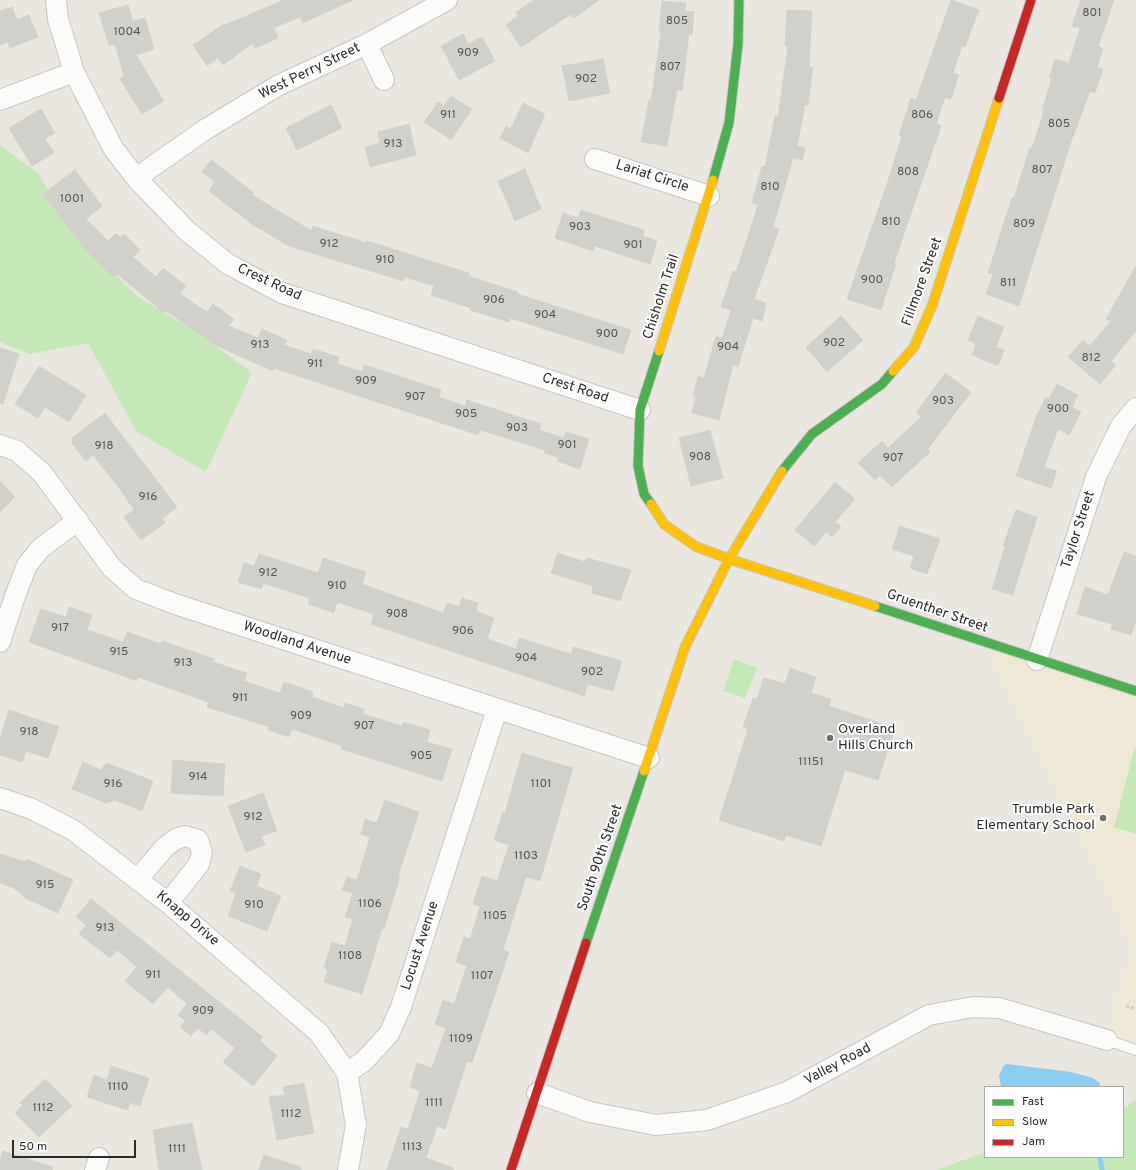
<!DOCTYPE html>
<html>
<head>
<meta charset="utf-8">
<style>
	body { margin:0 }
	#map { position:relative; width:1136px; height:1170px; overflow:hidden; background:#eae7e0; font-family:Overpass,sans-serif }
	canvas { display:block }
	.legend { position:absolute; left:984px; top:1086px; width:140px; height:72px; box-sizing:border-box; background:#fff; border:1px solid #aaa; margin:0; padding:5px 7px; list-style:none; font-size:12px; color:#2b2b2b }
	.legend li { display:flex; align-items:center; gap:8px; height:20px }
	.legend b { width:20px; border:1px solid #aaa }
	.scale { position:absolute; left:12px; top:1140px; width:124px; height:18px; box-sizing:border-box; border:2px solid #2b2b2b; border-top:0; padding-left:5px; font-size:12px; line-height:14px; white-space:nowrap; color:#2b2b2b; -webkit-text-stroke:3px #fff; paint-order:stroke }
</style>
</head>
<body>
<div id="map">
<canvas width="1136" height="1170"></canvas>
<ul class="legend">
<li><b style="height:5px;background:#4caf50"></b>Fast</li>
<li><b style="height:5px;background:#ffc107"></b>Slow</li>
<li><b style="height:5px;background:#c62828"></b>Jam</li>
</ul>
<div class="scale">50 m</div>
</div>
<script>
const ctx = document.querySelector('canvas').getContext('2d');
ctx.lineJoin = 'round';
function fill(path, color) { ctx.fillStyle = color; ctx.fill(path, 'evenodd'); }
const poly = rows => new Path2D(rows.map(r => 'M' + r).join(''));
function strokePath(path, color, width, dash) { ctx.strokeStyle = color; ctx.lineWidth = width; ctx.lineCap = dash ? 'butt' : 'round'; ctx.setLineDash(dash || []); ctx.stroke(path); }
function drawText(font, color, halo, rows, align = 'center') {
  ctx.font = font + ' Overpass,sans-serif'; ctx.lineWidth = 4; ctx.setLineDash([]); ctx.textBaseline = 'middle'; ctx.strokeStyle = halo; ctx.fillStyle = color; for (const [text, x, y, turn = 0] of rows) {
    ctx.save(); ctx.translate(x, y); ctx.rotate((+turn || 0) * Math.PI / 180); ctx.textAlign = isNaN(turn) ? turn : align; if (halo) ctx.strokeText(text, 0, 0); ctx.fillText(text, 0, 0); ctx.restore();
  }
}
fill(poly([
	[982,642,1136,691,1136,1051,1105,1041,1132,945]
]), '#eee8d4');
fill(poly([
	[0,145,39,174,70,230,138,297,200,334,252,373,206,472,136,431,88,343,30,354,0,342],
	[734,659,757,668,745,698,723,691],
	[1135,747,1136,748,1136,834,1114,827],
	[1136,1100,1136,1170,937,1170,985,1152,985,1157,1123,1157,1123,1109]
]), '#c5e9b6');
fill(poly([
	[1007,1064,1071,1072,1093,1078,1100,1083,1099,1087,1001,1087,999,1076,1003,1066]
]), '#8ccdf3');
strokePath(poly([
	[1100,1157,1102,1170]
]), '#8ccdf3', 5);
const building = poly([
	[284,0,353,0,303,23,300,17,274,28,278,38,255,48,253,43,223,65,218,58,207,66,193,45,224,24,225,25,284,0],
	[534,0,599,0,574,18,571,14,521,47,506,25,518,16,516,12,534,0],
	[951,0,979,10,965,47,962,46,953,73,959,75,951,99,945,97,936,124,941,126,894,263,896,264,881,310,847,299,886,187,902,136,899,135,911,98,916,100,951,0],
	[1081,0,1114,0,1098,46,1103,48,1097,67,1103,69,1095,93,1090,91,1071,142,1019,306,986,294,993,274,988,273,1012,198,1014,198,1030,147,1032,148,1043,115,1043,107,1052,79,1049,78,1055,59,1069,63,1080,28,1072,26,1081,0],
	[662,1,686,3,685,11,694,12,692,35,689,34,682,91,677,90,667,146,641,142,649,100,651,101,661,32,659,31,662,1],
	[128,5,133,21,145,18,154,49,136,55,164,101,142,114,120,79,124,76,115,44,109,45,99,13,128,5],
	[12,7,17,20,29,15,38,37,10,48,8,42,0,45,0,11,12,7],
	[787,10,812,11,809,67,813,67,808,105,805,105,797,146,805,148,802,160,793,158,773,227,779,229,754,299,766,303,762,321,753,318,738,367,733,365,719,420,692,413,696,397,693,396,698,376,704,378,716,336,722,338,731,310,721,307,733,271,736,272,758,205,752,203,762,166,765,167,775,116,778,117,788,47,785,46,787,10],
	[463,34,468,44,482,37,495,61,459,80,441,46,463,34],
	[603,59,610,93,569,101,562,66,603,59],
	[451,96,472,109,451,140,424,122,438,102,444,106,451,96],
	[523,103,545,114,528,153,500,138,506,126,511,129,523,103],
	[331,105,342,128,297,150,286,128,331,105],
	[41,109,55,133,45,139,54,153,32,166,9,128,41,109],
	[409,124,416,155,370,167,365,147,380,143,378,132,409,124],
	[211,160,254,193,252,195,312,231,313,226,367,243,367,241,469,273,468,276,518,292,517,294,631,330,623,354,510,318,509,322,470,310,471,308,431,295,434,286,404,277,403,281,289,246,252,224,209,191,215,182,202,172,211,160],
	[525,169,541,209,515,221,498,181,525,169],
	[75,170,102,206,86,219,108,241,116,233,120,237,124,234,140,250,133,257,156,277,163,268,186,286,180,294,207,312,213,304,234,319,229,326,258,338,262,329,287,340,284,345,312,354,313,349,339,357,337,364,363,372,364,365,389,373,441,390,439,397,465,406,467,400,541,424,539,430,564,438,566,432,589,439,580,469,557,461,558,457,544,453,545,450,480,430,478,435,274,368,273,371,217,346,166,311,164,313,117,274,113,277,83,247,43,194,75,170],
	[581,210,644,230,643,236,657,241,650,264,595,246,593,251,555,238,563,213,578,218,581,210],
	[1136,266,1136,331,1111,361,1116,365,1100,384,1068,357,1083,340,1090,346,1111,321,1106,319,1136,266],
	[841,316,863,340,827,372,806,347,841,316],
	[978,316,1004,327,996,347,1004,350,998,366,972,355,976,344,968,340,978,316],
	[0,348,19,354,3,404,0,403,0,348],
	[39,366,86,395,69,422,45,407,38,418,15,404,39,366],
	[945,373,971,392,928,449,930,452,892,487,880,475,875,480,858,463,882,441,888,448,921,417,916,413,945,373],
	[1057,384,1078,395,1072,407,1081,412,1069,435,1058,429,1044,467,1057,471,1051,488,1016,476,1036,417,1046,397,1049,399,1057,384],
	[105,413,177,507,162,519,165,523,141,540,124,517,134,510,119,488,93,455,86,461,72,443,72,438,105,413],
	[710,430,723,478,691,486,679,438,710,430],
	[0,481,15,497,0,512,0,481],
	[835,482,855,499,835,522,841,527,832,537,826,532,814,546,795,530,835,482],
	[1016,510,1037,517,1013,595,992,589,1005,547,1003,546,1016,510],
	[900,526,940,539,927,574,910,568,914,556,892,549,900,526],
	[1124,552,1136,556,1136,621,1131,635,1111,629,1112,624,1077,614,1085,587,1108,595,1124,552],
	[558,553,585,562,587,558,631,570,620,601,592,593,593,586,551,573,558,553],
	[259,554,318,573,323,558,366,572,362,584,443,613,447,603,459,607,462,598,478,603,476,611,494,618,487,639,516,649,519,638,571,654,573,647,622,661,613,691,588,684,584,696,371,624,374,614,337,602,334,613,308,604,310,598,263,583,261,589,238,582,244,563,254,566,259,554],
	[69,607,92,615,87,630,123,642,127,632,161,644,162,641,214,659,213,662,247,673,244,681,280,693,284,682,313,692,312,697,344,708,345,703,364,709,363,714,402,726,403,722,430,730,427,742,452,749,442,781,341,749,342,746,292,729,289,737,268,730,269,727,207,707,208,702,138,677,137,681,29,642,41,609,66,617,69,607],
	[790,668,816,677,811,693,831,699,829,706,895,728,878,780,845,770,821,846,786,835,784,841,719,820,748,729,743,727,753,698,757,699,764,678,785,684,790,668],
	[9,710,59,727,48,758,26,751,22,762,0,755,0,739,9,710],
	[522,753,573,768,540,881,526,877,503,950,509,952,472,1063,467,1061,445,1129,437,1126,426,1158,454,1168,453,1170,387,1170,401,1127,408,1129,420,1091,410,1087,417,1063,432,1068,446,1028,435,1024,443,1000,454,1004,467,966,456,962,464,937,470,939,480,907,473,904,482,876,497,881,509,845,494,840,503,812,505,813,522,753],
	[173,760,225,764,223,796,171,793,173,760],
	[83,762,101,770,106,763,153,781,142,811,115,800,106,803,72,789,83,762],
	[263,793,277,831,261,836,265,845,246,852,228,806,263,793],
	[385,800,419,812,398,875,400,876,384,929,382,928,362,994,324,982,328,969,324,968,332,942,345,946,353,919,345,917,353,893,342,890,347,877,357,880,370,837,361,834,365,819,377,823,385,800],
	[0,854,26,862,27,859,73,880,58,913,27,899,14,888,0,883,0,854],
	[240,866,261,874,257,886,281,896,267,931,228,916,236,893,230,891,240,866],
	[91,899,263,1037,260,1041,277,1056,253,1086,223,1062,235,1048,211,1029,206,1035,198,1028,191,1036,180,1027,185,1021,178,1015,187,1004,168,987,153,1004,125,981,137,967,117,950,110,958,79,934,86,925,76,917,91,899],
	[111,1066,149,1078,140,1106,130,1103,127,1110,87,1097,94,1075,107,1080,111,1066],
	[45,1079,72,1106,39,1137,15,1113,23,1105,20,1103,45,1079],
	[304,1083,314,1133,277,1140,269,1097,285,1095,283,1087,304,1083],
	[192,1123,202,1170,159,1170,153,1130,192,1123],
	[3,1151,53,1167,52,1170,0,1170,0,1161,3,1151],
	[264,1155,301,1167,301,1170,259,1170,264,1155]
]);
fill(building, '#d2d0cb');
strokePath(building, '#d5d2cc', 1);
const lane = poly([
	[1107,1040,1136,1050]
]);
const street = poly([
	[56,0,58,19,74,72,113,148,136,178,187,231,228,264,282,293,640,410],
	[367,44,384,80],
	[0,100,74,72],
	[595,159,709,196],
	[136,178,206,129,279,85,367,44,447,0],
	[0,445,17,451,42,473,112,568,136,589,175,604,649,758],
	[0,642,15,596,27,565,41,548,78,520],
	[1037,660,1096,477,1121,426,1136,408],
	[0,798,32,809,73,830,168,903,319,1033,347,1073,356,1125,348,1170],
	[138,879,165,847,176,839,185,836,198,840,202,853,199,864,168,903],
	[347,1073,364,1061,389,1034,401,1007,497,709],
	[537,1093,590,1112,656,1125,707,1120,787,1092,929,1015,973,1007,999,1008,1107,1040],
	[95,1170,99,1158]
]);
const fast = poly([
	[713,180,729,123,738,44,739,0],
	[782,471,812,434,882,384,893,371],
	[651,504,644,494,638,466,640,410,659,351],
	[875,606,1136,691],
	[586,943,644,771]
]);
const slow = poly([
	[659,351,713,180],
	[893,371,914,347,932,306,999,98],
	[651,504,664,524,695,546,729,559,875,606],
	[644,771,685,647,729,559,782,471]
]);
const jam = poly([
	[999,98,1031,0],
	[511,1170,586,943]
]);
strokePath(lane, '#c7c6c6', 12);
strokePath(street, '#c7c6c6', 22);
strokePath(fast, '#c7c6c6', 11);
strokePath(slow, '#c7c6c6', 11);
strokePath(jam, '#c7c6c6', 11);
strokePath(poly([
	[1126,1006,1136,1009]
]), '#cac9c8', 2.5, [3, 2]);
strokePath(lane, '#fcfbfa', 10);
strokePath(street, '#fcfbfa', 20);
strokePath(fast, '#4caf50', 9);
strokePath(slow, '#ffc107', 9);
strokePath(jam, '#c62828', 9);
for (const [x, y, r, color] of [
	[830,738,4,"#6e6d6a"],
	[1103,818,4,"#6e6d6a"]
]) { const dot = new Path2D(); dot.arc(x, y, r, 0, 2 * Math.PI); ctx.fillStyle = color; ctx.fill(dot); strokePath(dot, '#fff', 1.5); }
drawText('12px', '#565554', null, [
	["801",1092,14],
	["805",677,22],
	["1004",127,33],
	["909",468,54],
	["807",670,68],
	["902",586,80],
	["911",448,116],
	["806",922,116],
	["805",1059,125],
	["913",393,145],
	["807",1042,171],
	["808",908,173],
	["810",770,188],
	["1001",72,200],
	["810",891,223],
	["809",1024,225],
	["903",580,228],
	["912",329,245],
	["901",633,246],
	["910",385,261],
	["900",872,281],
	["811",1008,284],
	["906",494,301],
	["904",545,316],
	["900",607,335],
	["902",834,344],
	["913",260,346],
	["904",728,348],
	["812",1091,359],
	["911",315,365],
	["909",366,382],
	["907",415,398],
	["903",943,402],
	["900",1058,410],
	["905",466,415],
	["903",517,429],
	["901",567,446],
	["918",104,447],
	["908",700,458],
	["907",893,459],
	["916",148,498],
	["912",268,574],
	["910",337,587],
	["908",397,615],
	["917",60,629],
	["906",463,632],
	["915",119,653],
	["904",526,659],
	["913",183,664],
	["902",592,673],
	["911",240,699],
	["909",301,717],
	["907",364,727],
	["918",29,733],
	["905",421,757],
	["11151",811,763],
	["914",198,778],
	["916",113,785],
	["1101",541,785],
	["912",253,818],
	["1103",526,857],
	["915",45,886],
	["1106",370,905],
	["910",254,906],
	["1105",495,917],
	["913",105,929],
	["1108",350,957],
	["911",153,976],
	["1107",482,977],
	["909",203,1012],
	["1109",461,1040],
	["1110",118,1088],
	["1111",434,1104],
	["1112",43,1109],
	["1112",291,1115],
	["1113",412,1148],
	["1111",177,1150]
]);
drawText('14px', '#2b2b2b', '#fff', [
	["West Perry Street",310,72,-26],
	["Lariat Circle",652,177,18],
	["Fillmore Street",923,282,-70],
	["Crest Road",269,283,25],
	["Chisholm Trail",662,297,-72],
	["Crest Road",575,389,18],
	["Taylor Street",1079,530,-72],
	["Gruenther Street",937,612,19],
	["Woodland Avenue",297,644,18],
	["South 90th Street",601,858,-71],
	["Knapp Drive",187,919,40],
	["Locust Avenue",421,946,-72],
	["Valley Road",838,1065,-28]
]);
drawText('14px', '#2b2b2b', '#fff', [
	["Overland",838,730],
	["Hills Church",838,746],
	["Trumble Park",1095,810,"right"],
	["Elementary School",1095,826,"right"]
], 'left');
</script>
</body>
</html>
